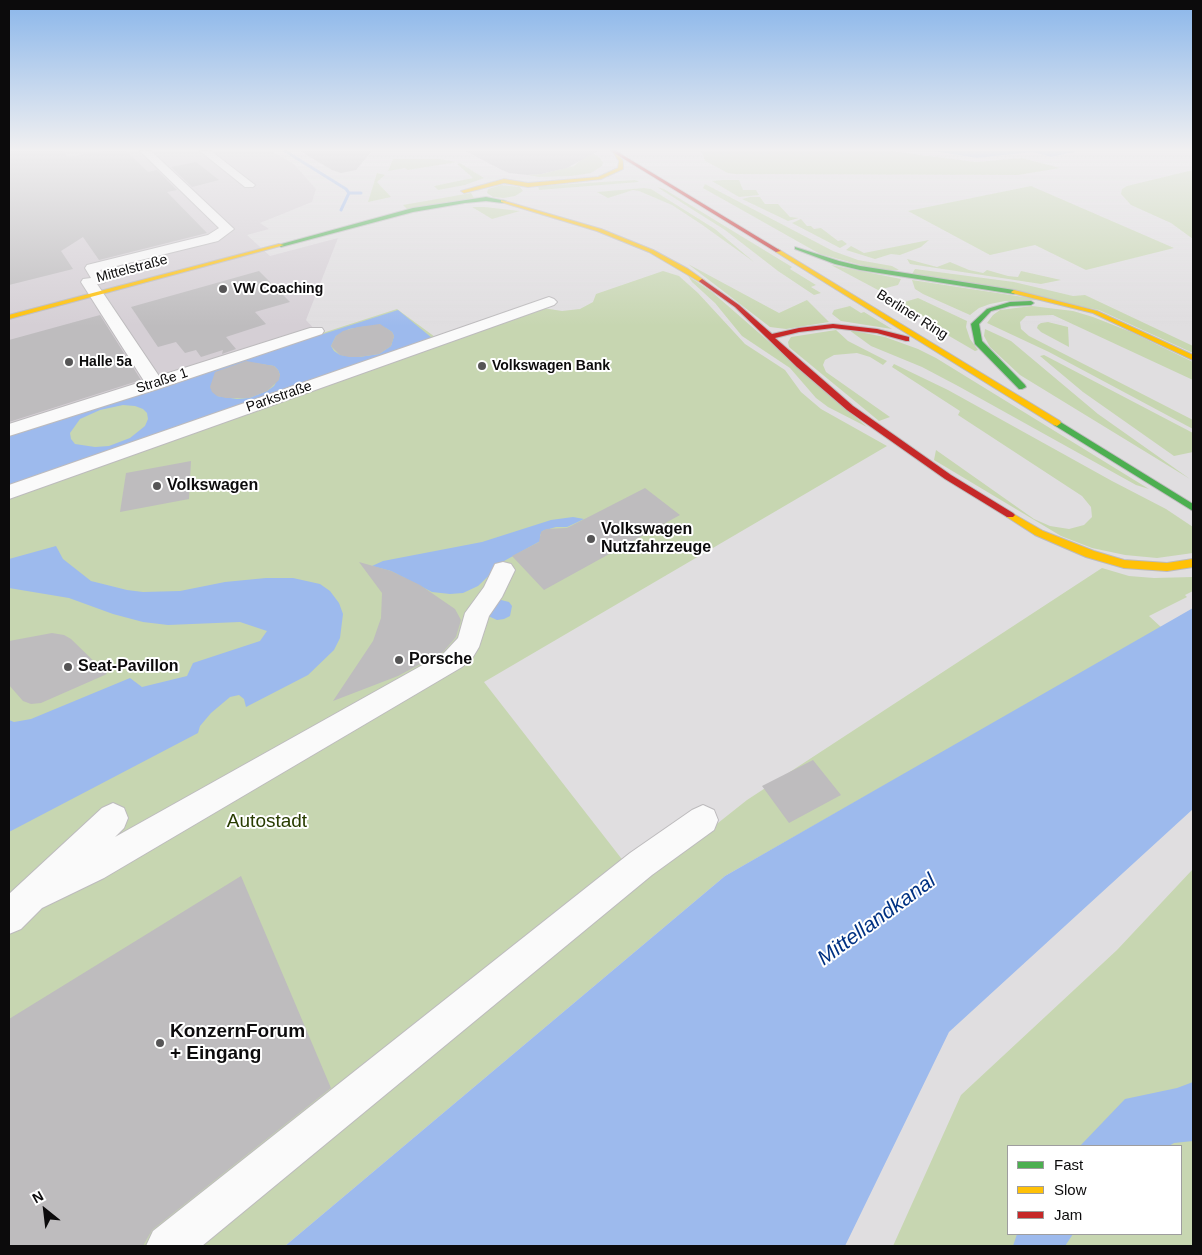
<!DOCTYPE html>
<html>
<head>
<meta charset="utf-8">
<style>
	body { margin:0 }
	#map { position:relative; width:1202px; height:1255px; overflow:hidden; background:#e0dee0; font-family:Arial,sans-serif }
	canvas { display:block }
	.frame { position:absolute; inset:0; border:10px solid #0c0b0c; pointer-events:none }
	.legend { position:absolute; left:1007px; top:1145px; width:175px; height:90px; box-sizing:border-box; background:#fff; border:1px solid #9e9d9e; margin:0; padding:6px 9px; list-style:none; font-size:15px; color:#0c0b0c }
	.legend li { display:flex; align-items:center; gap:10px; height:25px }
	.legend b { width:25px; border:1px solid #9e9d9e }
	.north { position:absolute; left:20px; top:1185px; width:50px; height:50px; -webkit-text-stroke:4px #fff; paint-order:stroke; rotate:331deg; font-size:14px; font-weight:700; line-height:20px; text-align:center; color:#0c0b0c }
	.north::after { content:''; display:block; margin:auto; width:18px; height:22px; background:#0c0b0c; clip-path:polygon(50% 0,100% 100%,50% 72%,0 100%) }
</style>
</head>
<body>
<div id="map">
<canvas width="1202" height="1255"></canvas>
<div class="frame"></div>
<ul class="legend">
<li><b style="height:6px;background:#4caf50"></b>Fast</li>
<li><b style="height:6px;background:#ffc107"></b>Slow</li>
<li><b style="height:6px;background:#c62828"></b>Jam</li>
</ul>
<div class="north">N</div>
</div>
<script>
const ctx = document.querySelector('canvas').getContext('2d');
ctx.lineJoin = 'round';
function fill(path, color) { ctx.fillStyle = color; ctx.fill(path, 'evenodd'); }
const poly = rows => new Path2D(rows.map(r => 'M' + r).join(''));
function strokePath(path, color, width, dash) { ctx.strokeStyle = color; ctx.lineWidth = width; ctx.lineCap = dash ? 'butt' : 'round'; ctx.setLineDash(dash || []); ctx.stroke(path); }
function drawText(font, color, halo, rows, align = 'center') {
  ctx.font = font + ' Arial,sans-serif'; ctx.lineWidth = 4; ctx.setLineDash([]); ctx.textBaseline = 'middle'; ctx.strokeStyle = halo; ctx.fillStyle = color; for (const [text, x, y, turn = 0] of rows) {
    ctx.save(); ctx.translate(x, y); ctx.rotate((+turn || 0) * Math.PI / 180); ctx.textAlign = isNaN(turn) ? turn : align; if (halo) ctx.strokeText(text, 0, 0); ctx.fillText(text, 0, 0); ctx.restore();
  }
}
fill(poly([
	[9,151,272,151,294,164,316,189,312,202,260,223,269,229,247,235,270,256,338,238,306,320,319,334,9,434]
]), '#d5cfd5');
fill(poly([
	[574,151,590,151,600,158,603,162,602,166,591,173,572,176,539,177,527,175,541,174,574,166,582,159],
	[701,151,891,151,976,162,1022,158,1060,168,1018,175,735,174,728,173,705,161],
	[393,159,439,159,457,162,408,170,405,168,388,171],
	[460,163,484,178,465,185,438,190,434,186,473,178,457,164],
	[1193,170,1193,239,1171,223,1131,205,1121,194,1122,189,1127,186],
	[377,173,385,175,377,182,391,197,368,202],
	[635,180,639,182,539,190,538,186],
	[722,180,739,180,743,190,756,190,759,195,739,197,712,181],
	[705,184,833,251,858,260,892,266,899,270,879,270,820,254,703,188],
	[501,185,520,187,523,191,515,196,504,198,493,197,487,193,488,189],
	[1031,186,1174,248,1086,270,1035,245,990,255,908,211],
	[657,187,664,189,792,267,790,269,816,285,811,287,821,293,814,295,778,271,725,230],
	[644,188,651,189,715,229,754,262,701,224,672,205,639,191,633,190,608,198,597,192],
	[471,193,474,198,408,210,403,205],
	[750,197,760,197,765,204,778,204,790,217,799,218,788,221,742,199],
	[472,207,485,207,520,211,492,219],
	[801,219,807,226,811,226,814,229,821,228,838,241,842,240,847,244,840,248,792,223],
	[929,240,921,247,900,255,891,254,875,259,846,250,851,246,864,253],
	[907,259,937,267,950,262,969,270,983,273,987,270,1008,276,1018,277,1021,271,1061,280,1041,284,910,264],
	[688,264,779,313,807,300,829,322,786,329,770,327],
	[831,265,901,279,898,285,878,290],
	[915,269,1014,282,1073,296,1085,295,1193,346,1193,353,1099,310,912,274],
	[663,271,679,276,698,293,745,344,785,370,801,392,821,409,887,446,484,682,628,867,146,1246,9,1246,9,434,397,309,435,337,543,308,562,311,580,309,593,302,596,294],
	[688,276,712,292,867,427,828,407,816,398,790,368,742,336,715,303,692,282],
	[912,280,1043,300,1005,301,990,304,979,308,970,315,923,294,915,289],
	[918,298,967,321,966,327,970,339,978,350,975,351,944,333,948,331,901,303],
	[850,306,861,313,864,312,892,329,841,321,832,314,834,310],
	[1032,306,1073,311,1093,317,1131,332,1193,362,1193,380,1053,315,1026,316,1020,322,1021,329,1029,336,1193,420,1193,429,1049,352,987,323,993,315,1000,310],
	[1048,322,1068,327,1069,347,1041,332,1037,328,1038,325,1041,323],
	[985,329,1011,341,1098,414,1190,479,1020,375,990,347,984,336],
	[836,330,848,341,887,361,883,365,870,357,857,353,834,355,825,360,823,365,826,372,890,417,879,421,789,347,788,342,791,337],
	[849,330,885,337,918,349,936,358,1149,489,1136,485,958,386,922,367,871,346],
	[1044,355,1193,433,1193,452,1174,456,1083,392,1040,356],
	[894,364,948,390,1112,481,1166,509,1193,527,1193,553,1157,558,1125,555,1092,548,1061,536,934,460,936,450,1034,519,1050,526,1069,529,1084,525,1092,517,1091,507,1082,496,958,415,960,411,892,367],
	[1102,568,1129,576,1154,578,1193,577,1193,591,1185,595,1187,597,1149,616,1162,628,725,876,285,1246,184,1246,747,800],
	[1193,869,1193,1246,893,1246,961,1095,1117,950],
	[1008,1146,1181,1146,1181,1234,1008,1234]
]), '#c7d6b1');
fill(poly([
	[933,151,1079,151,1051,157,1033,152,977,158],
	[398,310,432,338,9,486,9,435],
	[368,326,386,328,392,332,394,336,391,346,379,354,359,357,340,355,334,351,331,346,336,336,349,329],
	[254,363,274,366,278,370,280,375,274,386,267,391,249,398,237,399,217,396],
	[123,405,135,406,143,409,147,413,148,419,145,426,130,438,109,446,95,447,75,444,71,439,70,433,80,419,100,410],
	[573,517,584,519,567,527,556,527,542,531,540,536,544,539,504,561,478,586,463,593,450,594,432,592,391,571,372,566,383,561,482,542,551,520],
	[56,546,63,559,91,581,127,590,143,592,180,591,225,582,266,578,293,578,320,584,330,591,339,603,343,614,340,638,334,650,308,675,246,707,244,699,239,695,230,697,211,713,200,726,198,733,9,832,9,720,14,722,31,719,130,678,142,687,187,676,193,663,260,641,267,631,240,622,168,625,143,622,113,614,69,598,9,588,9,559],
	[497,599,509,602,512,606,510,616,504,619,497,620,486,615],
	[1193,608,1193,809,949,1032,845,1246,285,1246,725,876],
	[1193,1082,1193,1141,1174,1143,1169,1146,1080,1146,1125,1099,1177,1088],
	[1017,1234,1073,1234,1065,1246,1013,1246]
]), '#9dbaed');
strokePath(poly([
	[285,151,346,189,349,193,361,193],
	[341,210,349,193]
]), '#9dbaed', 3);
fill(poly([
	[9,151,63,151,67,157,103,151,126,151,148,172,157,170,177,190,167,192,207,233,99,260,83,237,61,251,73,269,9,285],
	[300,151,372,151,356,170,341,173,332,170],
	[465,151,598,151,567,168,541,174,527,175,509,173,500,169],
	[196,162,219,180,192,187,171,167],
	[259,271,290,302,255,312,266,324,226,337,236,349,222,354,223,350,201,357,196,350,185,353,176,342,158,347,131,307],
	[100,315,141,380,9,422,9,340],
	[380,324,392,332,394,336,391,346,379,354,359,357,349,357,340,355,331,346,336,336,343,331,358,327],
	[246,361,274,366,278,370,280,375,279,380,267,391,249,398,226,398,217,396,212,392,210,387,215,372],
	[191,461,189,499,120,512,126,473],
	[645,488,680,515,544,590,512,556,539,542,541,532,546,529,567,528],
	[359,562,391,571,420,585,455,609,461,620,456,637,443,652,398,676,333,701,373,641,381,618,382,593],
	[52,633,64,635,71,639,107,674,41,703,31,704,23,701,9,685,9,641],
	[813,760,841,795,789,823,762,786],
	[241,876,331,1088,152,1230,143,1246,9,1246,9,1019]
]), '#bebcbe');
const street = poly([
	[140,151,151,151,234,229,218,241,100,270,106,280,104,283,97,284,159,376,310,328,322,328,324,331,322,334,161,388,9,436,9,424,144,381,81,282,83,279,91,278,85,268,87,265,208,235,219,228,140,151],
	[200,151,211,151,255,185,253,187,245,187,200,151],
	[549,297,554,299,557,302,554,305,9,499,9,485,549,297],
	[503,562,511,564,515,570,502,597,489,616,479,647,473,657,462,667,104,878,42,908,21,929,9,934,9,894,102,808,113,803,124,808,128,818,124,828,115,837,444,653,458,638,465,613,484,587,495,564,503,562],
	[703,805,714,810,718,820,714,830,652,875,202,1246,146,1246,153,1231,630,853,692,810,703,805]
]);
const fast = poly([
	[486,197,506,201,503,203,486,201,465,203,413,212,281,247,278,245,413,208,486,197],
	[795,247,839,261,860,266,1014,290,1017,292,1014,294,860,270,835,264,795,249,795,247],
	[1010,302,1031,301,1034,303,1031,305,1010,306,991,311,979,324,982,341,1025,385,1026,387,1022,389,1019,389,975,344,971,324,987,309,1010,302],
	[1057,420,1193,504,1193,511,1054,425,1053,423,1057,420]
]);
const slow = poly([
	[612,151,616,151,623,161,623,169,601,179,528,187,504,183,464,193,461,191,504,179,528,183,598,177,618,168,619,161,612,151],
	[501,200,601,229,653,250,688,269,705,281,700,282,649,252,597,231,501,202,501,200],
	[279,244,284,245,9,319,9,315,279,244],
	[778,249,1060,421,1061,423,1057,426,1054,425,776,252,776,250,778,249],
	[1014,290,1097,311,1193,355,1193,360,1093,313,1012,293,1011,292,1014,290],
	[1010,512,1043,531,1094,551,1124,560,1167,563,1193,559,1193,567,1167,571,1124,568,1086,557,1035,535,1007,517,1005,515,1010,512]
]);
const jam = poly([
	[611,151,616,151,781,251,776,252,611,151],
	[702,279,739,305,772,334,799,328,833,324,877,329,909,337,909,341,906,341,877,333,833,328,799,332,775,338,853,406,951,475,1013,513,1015,515,1013,517,1007,517,945,479,847,410,797,367,735,307,700,282,699,281,702,279]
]);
strokePath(street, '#bdbbbd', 2);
strokePath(fast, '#bdbbbd', 2);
strokePath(slow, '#bdbbbd', 2);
strokePath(jam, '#bdbbbd', 2);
fill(street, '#fafafa');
fill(fast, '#4caf50');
fill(slow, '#ffc107');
fill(jam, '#c62828');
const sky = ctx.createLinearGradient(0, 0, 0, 326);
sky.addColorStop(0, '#8ab6ea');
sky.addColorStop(0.46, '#f1f0f1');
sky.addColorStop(1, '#f1f0f100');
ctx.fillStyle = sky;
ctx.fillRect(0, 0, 1202, 326);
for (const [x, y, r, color] of [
	[223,289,5,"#565556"],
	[69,362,5,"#565556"],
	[482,366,5,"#565556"],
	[157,486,5,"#565556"],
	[591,539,5,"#565556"],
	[399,660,5,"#565556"],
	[68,667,5,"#565556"],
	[160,1043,5,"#565556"]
]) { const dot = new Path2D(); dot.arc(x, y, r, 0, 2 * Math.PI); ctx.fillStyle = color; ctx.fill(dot); strokePath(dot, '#fff', 2); }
drawText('14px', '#0c0b0c', '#fff', [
	["Mittelstraße",132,269,-15],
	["Berliner Ring",912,315,32],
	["Straße 1",162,381,-18],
	["Parkstraße",279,397,-19]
]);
drawText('bold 14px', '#0c0b0c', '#fff', [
	["VW Coaching",233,289],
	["Halle 5a",79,362],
	["Volkswagen Bank",492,366]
], 'left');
drawText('bold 16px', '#0c0b0c', '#fff', [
	["Volkswagen",167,486],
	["Volkswagen",601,530],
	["Nutzfahrzeuge",601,548],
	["Porsche",409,660],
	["Seat-Pavillon",78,667]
], 'left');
drawText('19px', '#283c00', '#fff', [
	["Autostadt",267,822]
]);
drawText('bold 19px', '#0c0b0c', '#fff', [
	["KonzernForum",170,1032],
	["+ Eingang",170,1054]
], 'left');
drawText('italic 21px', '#003182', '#fff', [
	["Mittellandkanal",877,920,-36]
]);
</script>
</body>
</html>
